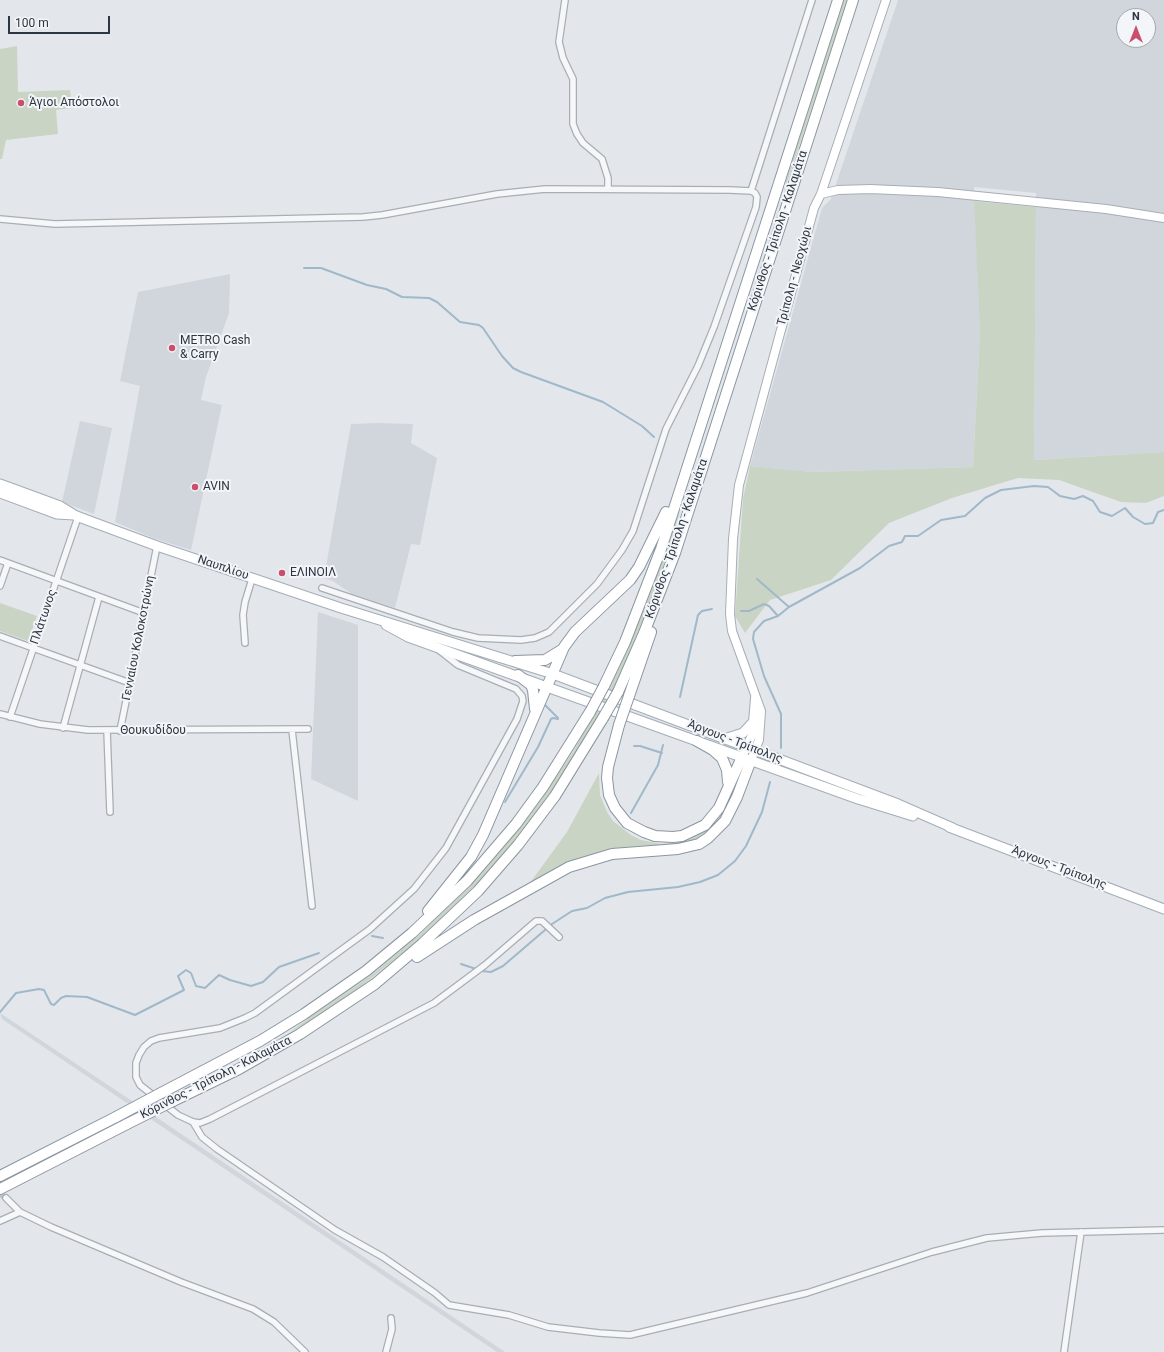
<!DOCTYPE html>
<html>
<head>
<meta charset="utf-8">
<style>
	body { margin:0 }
	#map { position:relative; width:1164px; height:1352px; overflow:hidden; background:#e3e7eb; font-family:Roboto,sans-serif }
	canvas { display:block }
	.north { position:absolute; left:1116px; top:8px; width:40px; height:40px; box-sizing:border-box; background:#f3f5f8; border:1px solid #a3a9af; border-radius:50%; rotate:0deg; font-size:11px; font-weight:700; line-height:16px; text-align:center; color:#2b3642 }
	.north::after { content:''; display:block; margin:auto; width:14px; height:18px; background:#ca4e6e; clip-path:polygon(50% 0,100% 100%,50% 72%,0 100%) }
	.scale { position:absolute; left:8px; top:16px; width:102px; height:18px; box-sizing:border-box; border:2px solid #2b3642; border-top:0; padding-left:5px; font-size:12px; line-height:14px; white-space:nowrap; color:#2b3642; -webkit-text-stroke:3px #f3f5f8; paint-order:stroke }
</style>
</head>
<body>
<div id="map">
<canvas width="1164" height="1352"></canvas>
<div class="north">N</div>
<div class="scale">100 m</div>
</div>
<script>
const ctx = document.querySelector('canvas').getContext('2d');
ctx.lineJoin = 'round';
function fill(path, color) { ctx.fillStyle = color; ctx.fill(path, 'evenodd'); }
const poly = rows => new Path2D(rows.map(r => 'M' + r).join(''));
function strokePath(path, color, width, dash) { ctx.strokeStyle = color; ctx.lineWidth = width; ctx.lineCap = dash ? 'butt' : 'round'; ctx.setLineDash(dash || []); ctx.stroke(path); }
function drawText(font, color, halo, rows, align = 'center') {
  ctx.font = font + ' Roboto,sans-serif'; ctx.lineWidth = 4; ctx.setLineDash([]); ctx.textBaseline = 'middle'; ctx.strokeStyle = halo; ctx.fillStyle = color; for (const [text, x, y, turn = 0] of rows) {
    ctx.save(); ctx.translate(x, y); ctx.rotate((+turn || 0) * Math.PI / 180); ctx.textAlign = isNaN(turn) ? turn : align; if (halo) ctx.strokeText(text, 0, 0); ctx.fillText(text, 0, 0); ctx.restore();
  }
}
fill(poly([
	[898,0,1164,0,1164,452,1034,460,1036,193,974,187,980,333,973,467,812,472,750,466,822,208,831,199],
	[1124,16,1148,16,1148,40,1124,40],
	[230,274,229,313,206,377,201,400,222,405,191,550,153,538,115,522,140,386,120,381,138,292],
	[80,421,112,428,94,514,62,502],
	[377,423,413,424,411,443,437,458,420,545,411,544,395,608,352,594,333,581,324,578,351,424],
	[318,612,358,625,358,801,311,779],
	[0,1013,165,1123,505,1352,497,1352,2,1019]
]), '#d1d6dc');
fill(poly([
	[844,0,848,0,784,191,788,172],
	[17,46,18,92,70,90,72,108,56,110,58,134,6,140,2,159,0,159,0,49],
	[974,201,1036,207,1034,460,1164,452,1164,496,1146,503,1121,502,1059,480,1018,478,952,498,889,523,831,580,770,600,745,633,735,616,743,499,750,466,812,472,973,467,980,333],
	[680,510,670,552,650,603,613,690,568,767,533,818,484,877,419,940,359,988,309,1022,289,1032,369,977,416,938,481,874,530,815,573,752,609,688,647,602],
	[0,603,37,616,28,641,0,631],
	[739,771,744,772,726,811,716,826,688,845,626,851,527,887,567,832,599,773,600,795,607,812,613,821,631,835,641,840,661,844,680,842,697,834]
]), '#cad4c4');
strokePath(poly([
	[304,268,321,268,367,285,386,289,402,297,429,298,437,302,460,322,479,325,483,328,502,356,513,368,521,372,603,402,642,426,654,437],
	[757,579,789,607],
	[741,611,749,611,764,604,769,606,778,616],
	[680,697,698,615,702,611,712,609],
	[545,705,558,718],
	[634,746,640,746,662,753],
	[781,748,781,714,764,676,753,639,754,632,764,621,778,616,789,607,860,568,889,546,902,542,905,536,918,536,941,520,965,516,985,498,1001,490,1034,486,1048,487,1060,496,1074,499,1083,496,1093,501,1100,512,1112,516,1125,508,1133,517,1145,524,1153,523,1158,512,1164,510],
	[505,802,538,747,551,719,553,718,558,719],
	[631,813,658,765,663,745],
	[372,936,383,938],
	[461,964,482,971,491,972,503,966,552,924,572,911,587,908,605,898,628,892,678,887,700,882,718,875,735,861,746,846,762,812,770,782],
	[0,1012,16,993,39,989,44,990,51,1004,54,1005,61,998,66,996,87,997,135,1015,184,990,178,976,186,970,191,973,196,986,205,988,219,975,230,980,251,986,263,982,279,967,319,953]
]), '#a0b8c9', 2);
strokePath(poly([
	[0,1194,6,1198]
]), '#bec4c9', 5.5, [5.5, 3]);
const street = poly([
	[565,0,559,42,563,58,573,79,573,124,577,134,583,143,602,159,608,178,608,189],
	[751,191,812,0],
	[0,219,55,224,363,217,382,215,497,194,545,189,730,190,751,191,755,193,757,197,756,207,714,327,698,366,666,429,633,531,622,550,597,584,549,632,535,638,521,640,478,638,453,632,322,588],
	[0,560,144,613],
	[0,586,8,563],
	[0,636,130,683],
	[245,643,243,615,245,602,252,579],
	[439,650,458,665,516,689,522,696,523,701,517,719,446,848,414,889,370,929,255,1013,245,1018,220,1028,159,1038,151,1041,144,1047,139,1055,136,1063,136,1077,140,1085,178,1115,193,1122,200,1123,210,1119,434,1003,485,965,536,921,542,921,559,937],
	[0,714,40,724,88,730,308,729],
	[10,717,78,517],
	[63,728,99,597],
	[107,730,110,812],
	[292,730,312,906],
	[120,731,157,546],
	[193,1122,202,1137,217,1149,335,1230,383,1257,435,1293,449,1305,509,1315,548,1327,599,1333,630,1335,807,1293,932,1252,987,1238,1042,1233,1164,1230],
	[6,1198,20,1212,51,1227,181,1282,253,1309,274,1322,305,1352],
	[0,1221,20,1212],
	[386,1352,392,1329,391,1318],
	[1064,1352,1081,1232]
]);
const secondary = poly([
	[821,194,838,190,870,189,938,192,1106,209,1164,218],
	[742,757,752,735,755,698],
	[751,760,759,740,761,711,732,631,730,614,733,539,739,485,814,208,821,194,886,0]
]);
const primary = poly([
	[0,484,60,506,73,514],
	[0,493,57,514,74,515,87,520,157,546,341,608,553,674,898,804,953,828],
	[386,625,408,637,858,799,913,816],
	[724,739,743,733,754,721],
	[949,827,1164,909]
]);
const highway = poly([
	[515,661,545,660,563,649],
	[518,675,531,685,533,690,535,709],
	[604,686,625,642,661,549,838,0],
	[618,692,644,633,675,553,853,0],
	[629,696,651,632],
	[619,725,608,767,607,778,609,795,615,808,627,823,644,832,655,836,673,837,682,836,705,825,719,808,742,757],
	[697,741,713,750,722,758,727,770,728,782],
	[428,911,471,857,483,835,564,647,575,632,630,580,639,567,666,512],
	[417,957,474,920,569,867,612,854,678,849,699,844,708,838,725,821,737,797,751,760],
	[161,1093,260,1041,304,1014,366,971,412,933,467,881,516,824,543,787,590,712],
	[173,1101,239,1069,300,1034,375,984,422,944,478,891,518,845,555,796,603,718],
	[0,1176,116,1117],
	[0,1189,127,1124]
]);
strokePath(street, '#a8aeb5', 8);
strokePath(secondary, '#a8aeb5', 10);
strokePath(primary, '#a3adb6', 11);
strokePath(highway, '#8b96a1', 12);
strokePath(street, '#f6f7f9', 5.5);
strokePath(secondary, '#fff', 8);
strokePath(primary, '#fff', 9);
strokePath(highway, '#fff', 10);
const highwayBridge = poly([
	[590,712,604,686],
	[603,718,618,692],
	[619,725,629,696],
	[116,1117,161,1093],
	[127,1124,173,1101]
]);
strokePath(highwayBridge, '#8b96a1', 12, []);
strokePath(highwayBridge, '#fff', 10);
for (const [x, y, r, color] of [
	[21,103,4,"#ca4e6e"],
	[172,348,4,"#ca4e6e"],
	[195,487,4,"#ca4e6e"],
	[282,573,4,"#ca4e6e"]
]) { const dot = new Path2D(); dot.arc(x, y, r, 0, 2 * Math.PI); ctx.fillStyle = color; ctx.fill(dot); strokePath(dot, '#f3f5f8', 1.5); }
drawText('12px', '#2b3642', '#f3f5f8', [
	["Άγιοι Απόστολοι",29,103],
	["METRO Cash",180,341],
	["& Carry",180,355],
	["AVIN",203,487],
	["ΕΛΙΝΟΙΛ",290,573]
], 'left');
drawText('12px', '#2b3642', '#f3f5f8', [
	["Κόρινθος - Τρίπολη - Καλαμάτα",778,231,-72],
	["Τρίπολη - Νεοχώρι",795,276,-75],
	["Κόρινθος - Τρίπολη - Καλαμάτα",677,539,-71],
	["Ναυπλίου",223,568,19],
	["Πλάτωνος",44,617,-71],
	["Γενναίου Κολοκοτρώνη",139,638,-79],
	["Θουκυδίδου",153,731],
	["Άργους - Τρίπολης",735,742,21],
	["Άργους - Τρίπολης",1059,868,21],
	["Κόρινθος - Τρίπολη - Καλαμάτα",216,1078,-27]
]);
</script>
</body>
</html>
